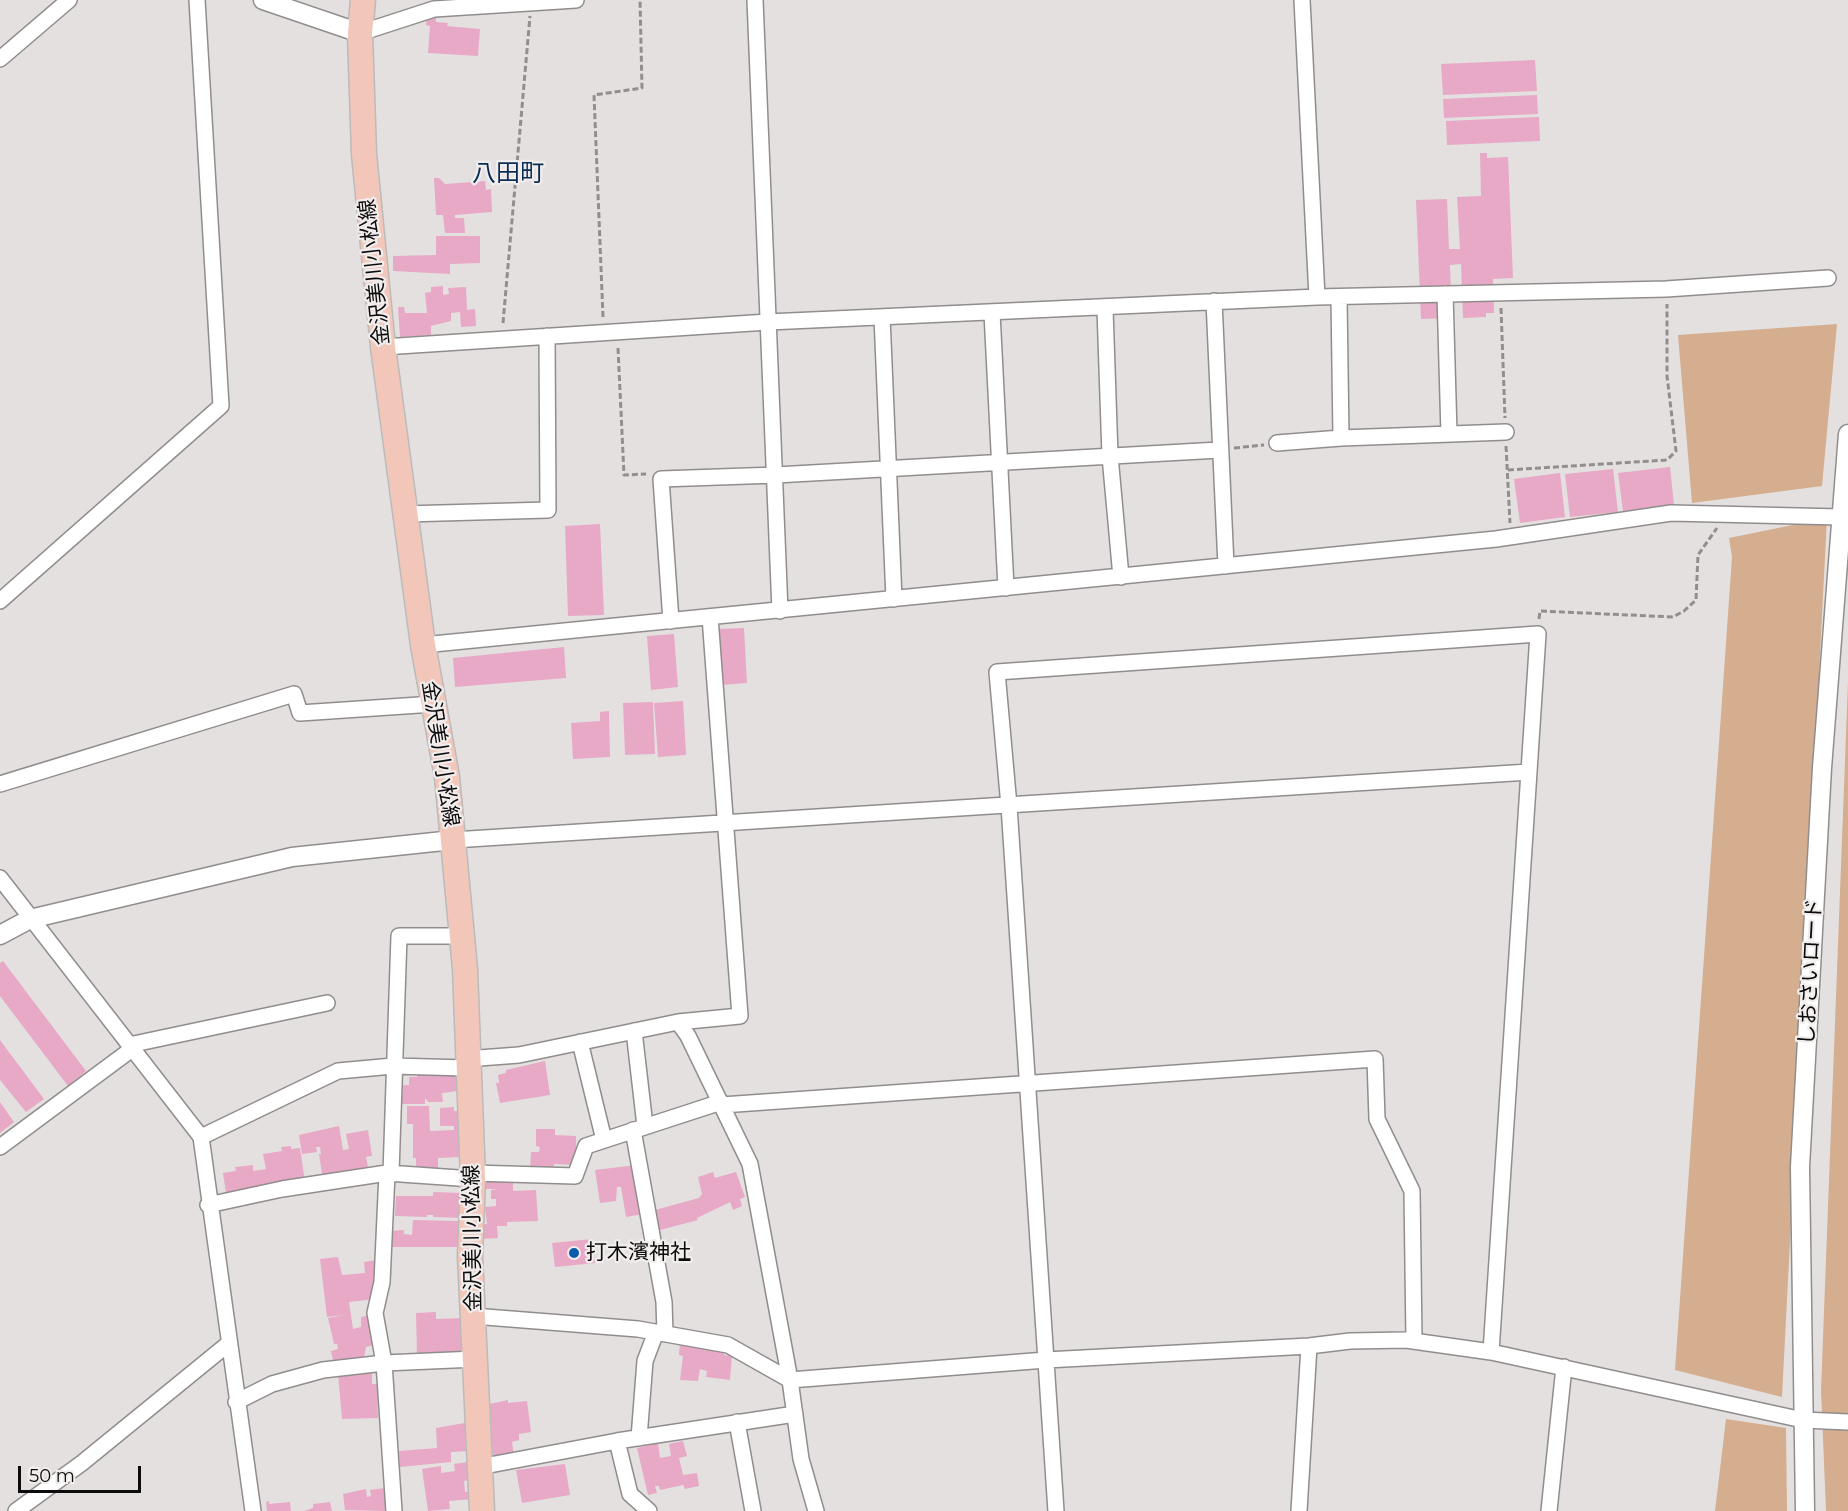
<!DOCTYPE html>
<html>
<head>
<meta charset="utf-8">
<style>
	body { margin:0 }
	#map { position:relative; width:1848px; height:1511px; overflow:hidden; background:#e4e0e0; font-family:Montserrat,sans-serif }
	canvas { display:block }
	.scale { position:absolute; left:18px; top:1466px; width:123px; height:27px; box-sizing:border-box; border:3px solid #0d0b0b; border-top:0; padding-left:8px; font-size:18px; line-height:21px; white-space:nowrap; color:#0d0b0b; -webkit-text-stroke:4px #f1eded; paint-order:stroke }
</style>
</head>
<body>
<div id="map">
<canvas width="1848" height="1511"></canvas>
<div class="scale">50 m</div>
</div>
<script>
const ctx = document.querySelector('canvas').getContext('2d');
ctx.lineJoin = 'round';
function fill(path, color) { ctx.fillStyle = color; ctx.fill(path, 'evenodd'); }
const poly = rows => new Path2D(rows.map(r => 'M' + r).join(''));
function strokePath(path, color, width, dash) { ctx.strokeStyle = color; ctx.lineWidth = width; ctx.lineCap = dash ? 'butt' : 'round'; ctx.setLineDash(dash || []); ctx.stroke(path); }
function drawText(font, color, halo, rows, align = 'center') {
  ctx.font = font + ' Montserrat,"Noto Sans JP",sans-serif'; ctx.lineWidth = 4.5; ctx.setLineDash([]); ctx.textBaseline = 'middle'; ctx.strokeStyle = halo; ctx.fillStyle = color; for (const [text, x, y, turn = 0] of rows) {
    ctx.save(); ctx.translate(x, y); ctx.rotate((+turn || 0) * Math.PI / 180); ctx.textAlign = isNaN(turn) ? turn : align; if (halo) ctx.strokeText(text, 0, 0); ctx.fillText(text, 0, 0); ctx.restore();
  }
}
fill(poly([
	[1837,324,1822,486,1692,503,1678,335],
	[1827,518,1782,1397,1675,1370,1732,557,1729,538],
	[1848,682,1848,1511,1826,1511,1821,1390],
	[1726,1419,1786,1428,1787,1511,1715,1511]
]), '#d4ae8e');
fill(poly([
	[427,14,436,15,436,22,448,23,447,26,480,29,478,56,428,53,430,26,426,25],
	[1535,60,1537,91,1443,95,1441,64],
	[1537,95,1538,114,1444,118,1443,99],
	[1539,117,1540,141,1447,145,1446,121],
	[1480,153,1487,153,1487,158,1508,157,1513,278,1493,279,1494,313,1486,313,1486,317,1463,318,1461,264,1450,265,1452,318,1421,319,1416,200,1447,199,1449,249,1460,249,1457,197,1481,196],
	[434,178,439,178,445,184,485,181,486,190,491,189,492,212,455,215,455,218,464,218,465,233,445,233,443,215,436,215],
	[436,236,480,236,480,263,450,264,450,274,393,271,393,256,436,255],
	[443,286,443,295,449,294,448,288,466,287,467,310,475,309,476,326,461,327,460,312,451,313,451,321,431,326,431,335,400,337,398,307,404,307,405,313,427,313,425,293,431,292,431,287],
	[1670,467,1674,505,1623,511,1618,473],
	[1613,469,1618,512,1570,517,1565,474],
	[1560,473,1565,517,1520,523,1514,479],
	[600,524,604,615,568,616,565,526],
	[744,628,747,683,721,685,717,629],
	[674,634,678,687,651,690,647,636],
	[564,647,566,678,455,687,453,658],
	[683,701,686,755,658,757,654,703],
	[653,702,655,754,625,755,623,703],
	[609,711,610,757,573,759,571,723,600,721,600,712],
	[3,961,86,1071,68,1086,0,996,0,963],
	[0,1040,44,1099,26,1112,0,1080],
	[545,1061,550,1095,500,1103,496,1083,499,1083,498,1075,506,1073,506,1070],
	[417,1066,457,1075,457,1091,442,1093,443,1102,428,1102,425,1098,425,1104,402,1104,402,1085,409,1085,409,1077,417,1077],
	[0,1102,14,1122,0,1133],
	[407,1106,429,1106,430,1131,454,1130,454,1126,440,1126,440,1108,454,1107,454,1111,461,1111,462,1157,438,1158,438,1168,416,1168,416,1158,413,1158,413,1124,407,1124],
	[339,1126,343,1150,349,1149,346,1134,368,1130,372,1156,366,1157,368,1167,351,1170,352,1175,323,1180,319,1154,321,1154,320,1147,316,1147,317,1152,302,1154,299,1135],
	[536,1129,555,1129,555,1135,576,1136,576,1165,554,1164,554,1173,530,1172,531,1152,539,1152,540,1147,536,1146],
	[291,1146,291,1149,300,1148,305,1182,262,1185,226,1193,223,1173,236,1171,235,1167,253,1165,253,1171,266,1169,263,1154,282,1151,281,1147],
	[636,1165,644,1214,626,1217,621,1187,617,1187,616,1201,600,1203,595,1170],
	[713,1172,715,1178,736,1172,745,1197,740,1199,742,1206,733,1210,730,1202,697,1218,698,1220,660,1230,655,1210,699,1198,702,1194,698,1177],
	[513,1180,513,1191,536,1190,538,1221,507,1222,507,1226,497,1226,498,1238,480,1239,479,1224,487,1224,485,1207,496,1206,496,1199,491,1199,491,1190,499,1189,483,1189,483,1181],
	[433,1192,462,1193,462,1218,433,1217,433,1215,427,1215,427,1217,395,1216,396,1196,433,1196],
	[413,1220,459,1221,458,1247,389,1247,390,1231,404,1230,404,1234,412,1235],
	[592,1239,595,1263,555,1267,552,1243],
	[338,1257,342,1275,365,1273,364,1262,376,1260,376,1283,373,1284,375,1299,349,1302,353,1329,361,1327,361,1317,371,1315,374,1345,366,1347,364,1358,334,1364,331,1351,338,1349,337,1344,334,1344,328,1318,345,1315,327,1317,320,1259],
	[436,1312,436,1319,463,1318,464,1353,417,1356,416,1313],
	[680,1342,695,1344,695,1347,724,1352,724,1355,732,1356,730,1380,706,1377,707,1371,700,1369,698,1381,680,1380,683,1356,679,1355],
	[372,1370,372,1384,377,1384,378,1418,342,1419,338,1374],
	[508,1400,508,1403,527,1401,531,1432,519,1434,519,1440,512,1442,514,1455,493,1461,490,1404],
	[470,1422,471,1451,451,1452,451,1462,400,1467,399,1451,437,1448,436,1428],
	[683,1441,687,1456,679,1458,683,1475,697,1473,699,1486,685,1489,683,1485,660,1490,659,1486,655,1486,657,1493,648,1495,637,1448,658,1443,660,1458,671,1456,669,1444],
	[468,1462,470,1480,464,1481,465,1492,472,1491,473,1499,449,1501,450,1509,428,1511,422,1469,441,1466,441,1473,455,1471,454,1464],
	[565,1464,570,1495,522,1503,516,1470],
	[385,1488,387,1511,345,1510,343,1494,366,1489,367,1497,371,1496,370,1490],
	[269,1501,269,1504,290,1502,291,1511,267,1511,266,1502],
	[330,1502,332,1511,304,1511,313,1508,313,1504]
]), '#e7a9c6');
const minor = poly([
	[755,0,780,611],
	[1302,0,1317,297],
	[360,33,434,9,576,0],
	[0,59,69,0],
	[1445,294,1449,434],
	[1339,297,1341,438],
	[1214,301,1226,566],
	[1105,309,1110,456,1121,577],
	[992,313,1006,588],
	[882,317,894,599],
	[386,343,383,347,768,322,1317,297,1666,289,1828,278],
	[1277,443,1341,438,1506,432],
	[405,514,548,510,547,336],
	[0,601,221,406,197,0],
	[671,621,661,479,776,475,1219,450],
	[423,645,1496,539,1671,513,1840,517],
	[0,784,294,694,300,713,434,704],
	[453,840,1529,772],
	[0,878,201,1137,253,1511],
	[678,1022,740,1016,710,617],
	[634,1031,645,1126],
	[580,1042,604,1140],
	[129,1045,327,1003],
	[466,1059,519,1055,678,1022,688,1036,750,1164,790,1380,801,1459,816,1511],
	[722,1105,1375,1059,1377,1119,1412,1191,1414,1341],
	[633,1130,664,1302,665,1334],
	[201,1137,338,1071,393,1066,467,1068],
	[0,1147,132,1049],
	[387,1173,382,1282,375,1313,384,1363,394,1511],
	[391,1173,399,936,462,936],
	[473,1173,575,1176,586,1146,721,1102],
	[208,1205,282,1189,387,1173,473,1179],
	[473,1316,638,1329,728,1345,790,1380,1046,1360,1309,1346,1350,1341,1406,1340,1491,1352,1803,1420,1848,1422],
	[236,1402,272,1384,323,1370,384,1363,476,1359],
	[737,1422,753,1511],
	[639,1438,645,1361,656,1332],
	[617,1441,630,1494,649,1511],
	[479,1467,617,1441,795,1414],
	[16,1511,82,1463,228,1344],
	[1056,1511,1009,806,997,672,1538,634,1491,1352],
	[1299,1511,1309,1346],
	[1549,1511,1564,1367]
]);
const tertiary = poly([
	[263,0,360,33],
	[0,935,30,919,292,857,453,840],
	[1805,1511,1800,1167,1822,768,1848,434]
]);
const primary = poly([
	[363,0,360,33,364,154,383,347,423,645,447,777,465,969,473,1179,470,1256,482,1511]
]);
strokePath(minor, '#918d8d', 18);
strokePath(tertiary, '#918d8d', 21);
strokePath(primary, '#bbb', 27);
strokePath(poly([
	[1501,308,1505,418],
	[603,317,594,95,642,88,640,0],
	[503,323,530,16],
	[618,348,624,475,646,474],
	[1506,446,1510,523],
	[1234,448,1264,445],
	[1508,470,1667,460,1676,451,1667,376,1667,304],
	[1539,619,1540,611,1673,617,1684,611,1696,600,1698,555,1717,528]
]), '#928e8e', 3, [6, 3]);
strokePath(minor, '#fff', 15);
strokePath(tertiary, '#fff', 18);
strokePath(primary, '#f2c7ba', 24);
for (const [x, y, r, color] of [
	[574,1253,6,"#0b5baa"]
]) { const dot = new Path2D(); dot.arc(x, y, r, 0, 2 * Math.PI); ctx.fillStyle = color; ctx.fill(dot); strokePath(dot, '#f1eded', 2); }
drawText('21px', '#0d0b0b', '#f1eded', [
	["金沢美川小松線",375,272,-96],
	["金沢美川小松線",440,754,81],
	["しおさいロード",1811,972,-87],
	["金沢美川小松線",473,1238,-91]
]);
drawText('21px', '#0d0b0b', '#f1eded', [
	["打木濱神社",586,1253]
], 'left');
drawText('24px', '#0a2d53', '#f1eded', [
	["八田町",508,174]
]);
</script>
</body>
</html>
